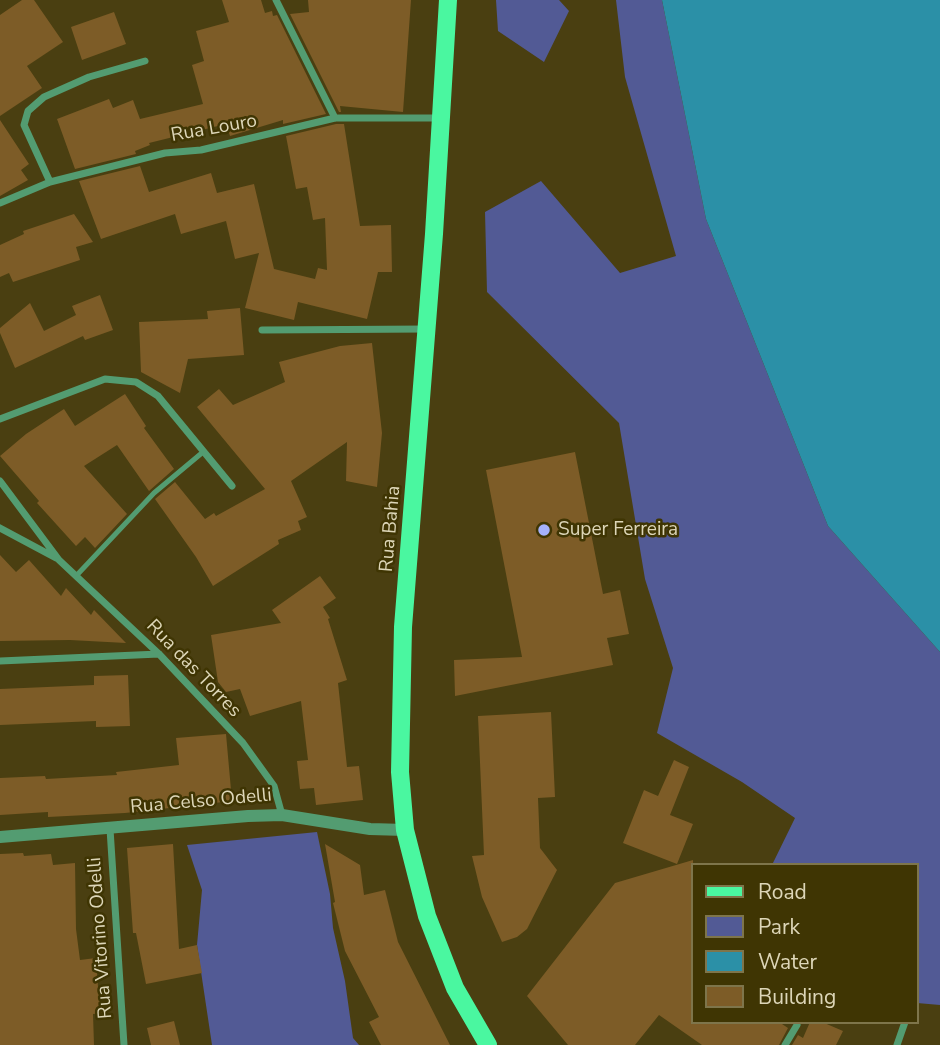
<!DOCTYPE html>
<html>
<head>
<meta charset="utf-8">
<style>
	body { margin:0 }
	#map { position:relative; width:940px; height:1045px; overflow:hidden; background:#4a3f11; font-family:"Nunito Sans",sans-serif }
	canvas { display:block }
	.legend { position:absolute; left:691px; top:863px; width:228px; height:161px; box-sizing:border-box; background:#3f3503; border:2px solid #7e754b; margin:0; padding:9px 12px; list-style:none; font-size:21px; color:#ddd6b8 }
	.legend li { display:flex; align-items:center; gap:14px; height:35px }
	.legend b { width:35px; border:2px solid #7e754b }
</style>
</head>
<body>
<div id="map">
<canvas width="940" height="1045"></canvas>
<ul class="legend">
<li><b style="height:9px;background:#4af7a0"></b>Road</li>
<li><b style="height:19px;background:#525a95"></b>Park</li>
<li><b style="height:19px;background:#2b90a7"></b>Water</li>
<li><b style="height:19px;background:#7d5c27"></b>Building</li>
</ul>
</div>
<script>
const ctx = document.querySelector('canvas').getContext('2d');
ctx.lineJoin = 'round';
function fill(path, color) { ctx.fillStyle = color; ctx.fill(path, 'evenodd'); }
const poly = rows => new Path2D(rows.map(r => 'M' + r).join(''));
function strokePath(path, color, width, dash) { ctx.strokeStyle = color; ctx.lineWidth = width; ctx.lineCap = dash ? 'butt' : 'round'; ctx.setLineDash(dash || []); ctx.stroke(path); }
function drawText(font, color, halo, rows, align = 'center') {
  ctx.font = font + ' "Nunito Sans",sans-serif'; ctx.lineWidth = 5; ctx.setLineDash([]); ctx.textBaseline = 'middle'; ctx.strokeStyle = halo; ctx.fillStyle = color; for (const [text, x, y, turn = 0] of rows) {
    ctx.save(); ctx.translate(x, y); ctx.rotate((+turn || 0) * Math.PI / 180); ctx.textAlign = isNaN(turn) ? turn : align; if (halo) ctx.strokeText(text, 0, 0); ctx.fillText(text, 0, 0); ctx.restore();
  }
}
fill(poly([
	[496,0,559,0,569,11,544,62,498,31],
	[616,0,662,0,706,219,828,526,940,652,940,1005,917,1003,917,865,772,865,795,818,742,782,657,733,673,668,645,579,619,423,487,292,485,212,541,181,620,273,676,256,625,77],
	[317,832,330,894,333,928,345,981,353,1038,359,1045,212,1045,197,945,202,890,187,845]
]), '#525a95');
fill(poly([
	[662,0,940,0,940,652,828,526,706,219]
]), '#2b90a7');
fill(poly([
	[22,0,34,0,63,42,27,66,42,88,0,116,0,15],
	[222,0,261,0,265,13,272,11,273,16,277,15,326,114,283,124,283,120,230,136,226,124,149,143,150,145,135,151,136,154,75,169,57,119,109,99,113,108,133,100,140,119,203,104,192,65,204,61,196,31,229,22],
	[308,0,411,0,403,112,340,106,341,112,339,112,290,14,309,12],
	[114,12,126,44,82,60,71,27],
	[0,120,29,164,21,170,28,180,0,196],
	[336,124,344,124,360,226,391,225,392,272,378,272,367,319,298,302,294,320,245,308,259,253,235,259,226,221,181,234,175,214,101,239,79,181,140,166,149,192,211,173,217,193,254,184,274,269,315,279,318,268,327,270,325,218,313,220,307,187,296,189,286,136],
	[74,214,93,242,76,247,80,260,13,282,9,273,0,277,0,245,24,234,23,231],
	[100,295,113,330,85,340,83,336,15,368,0,333,0,328,30,303,44,331,76,315,72,306],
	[240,308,244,355,188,359,180,393,141,372,139,322,208,319,207,311],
	[372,343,382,433,377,487,346,481,347,442,291,481,307,517,298,521,301,530,278,540,279,544,213,586,196,557,155,499,175,482,205,519,214,513,216,516,265,489,197,407,219,389,233,405,285,382,279,362,340,346],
	[125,394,146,426,144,428,174,469,149,491,117,445,84,466,127,514,95,548,85,537,76,546,37,503,39,501,0,456,26,434,64,409,75,426],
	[575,452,603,594,620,590,629,634,607,638,613,665,455,696,454,660,522,657,486,470],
	[0,555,16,572,29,560,61,596,66,588,91,615,94,610,126,643,70,640,0,641],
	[320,576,336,598,323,607,330,618,328,619,347,680,338,683,347,767,359,766,363,800,316,805,314,788,300,789,297,761,308,760,301,701,250,716,240,689,226,692,218,682,211,635,281,623,272,610],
	[128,675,130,726,96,727,96,721,0,725,0,689,94,685,94,676],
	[551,712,555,797,538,798,540,848,557,870,527,929,517,937,502,942,482,897,472,856,484,855,478,716],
	[226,734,232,801,125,813,48,817,48,812,0,815,0,778,45,776,46,779,117,775,116,772,179,765,176,738],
	[674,760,689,767,670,815,693,824,677,864,623,843,644,790,658,796],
	[173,844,179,949,197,945,202,973,146,984,136,933,133,933,127,848],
	[325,844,360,865,364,895,385,890,398,942,450,1045,381,1045,369,1022,379,1017,345,951,333,903,335,902],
	[23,853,24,856,51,854,53,865,75,863,76,929,80,960,96,958,98,987,102,987,104,1013,93,1014,94,1045,0,1045,0,854],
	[693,860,693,1022,779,1022,788,1028,779,1045,702,1045,659,1015,635,1045,568,1045,527,996,615,883],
	[174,1021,180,1045,151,1045,147,1028],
	[810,1022,822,1022,843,1031,836,1045,792,1045,798,1035,803,1038]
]), '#7d5c27');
strokePath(poly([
	[76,576,154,493,203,452]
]), '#539c71', 5);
strokePath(poly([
	[276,0,335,118],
	[50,182,24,125,28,111,44,97,89,77,145,61],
	[0,203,50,182,165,153,201,150,335,118,439,118],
	[262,330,427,329],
	[0,419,105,379,136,382,158,396,232,486],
	[0,481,59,560,159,654,243,743,274,786,282,815],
	[0,528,56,558],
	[0,661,159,654],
	[110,829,124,1045],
	[785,1045,797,1025],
	[897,1045,905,1022]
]), '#539c71', 7);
strokePath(poly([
	[0,837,248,816,282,815,370,829,405,830]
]), '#539c71', 12);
strokePath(poly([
	[448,0,434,234,403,627,400,772,405,830,427,916,455,988,488,1045]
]), '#4af7a0', 18);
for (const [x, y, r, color] of [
	[544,530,7,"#a5b1fc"]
]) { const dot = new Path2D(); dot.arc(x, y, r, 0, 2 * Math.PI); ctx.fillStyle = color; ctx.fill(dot); strokePath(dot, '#3f3503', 2.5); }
drawText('19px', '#ddd6b8', '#3f3503', [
	["Rua Louro",214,129,-10],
	["Rua Bahia",391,529,-85],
	["Rua das Torres",193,669,46],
	["Rua Celso Odelli",201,802,-5],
	["Rua Vitorino Odelli",101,938,-94]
]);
drawText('19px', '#ddd6b8', '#3f3503', [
	["Super Ferreira",558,530]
], 'left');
</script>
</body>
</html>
